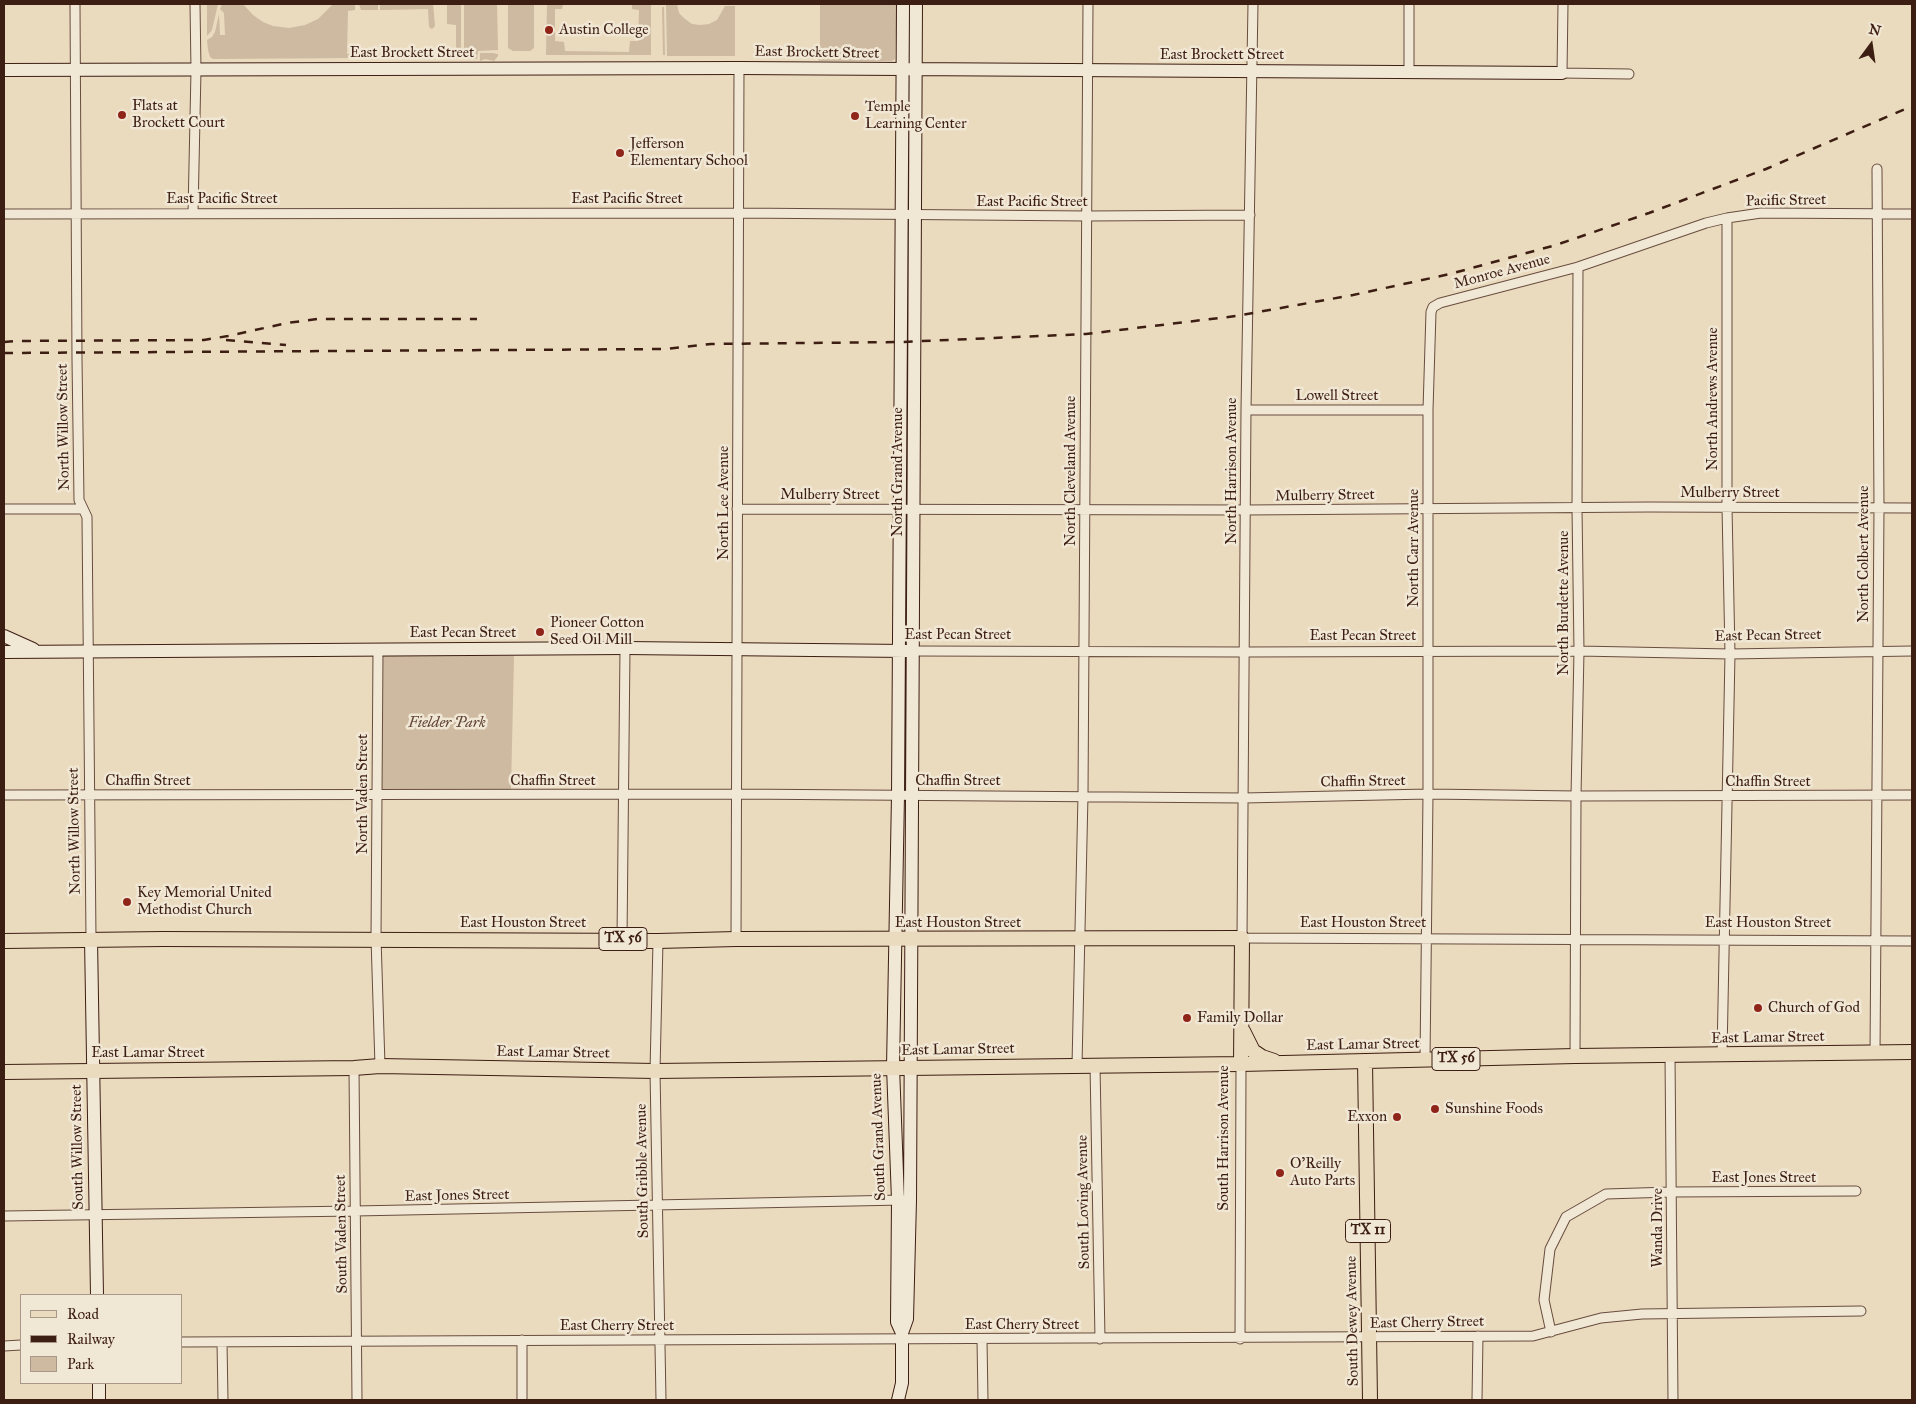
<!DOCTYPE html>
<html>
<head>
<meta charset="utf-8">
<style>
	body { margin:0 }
	#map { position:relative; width:1916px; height:1404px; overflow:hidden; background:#eadabe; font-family:"IM FELL Great Primer",serif }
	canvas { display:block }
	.frame { position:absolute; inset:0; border:5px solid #3d1e13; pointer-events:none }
	.legend { position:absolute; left:20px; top:1294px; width:162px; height:90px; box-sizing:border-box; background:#f1e7d5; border:1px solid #a99787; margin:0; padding:6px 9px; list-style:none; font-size:15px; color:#3d1e13 }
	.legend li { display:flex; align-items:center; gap:10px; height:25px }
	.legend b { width:25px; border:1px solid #a99787 }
	.north { position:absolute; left:1846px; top:20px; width:50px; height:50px; -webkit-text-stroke:4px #f1e7d5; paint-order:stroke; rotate:14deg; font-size:14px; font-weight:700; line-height:20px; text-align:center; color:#3d1e13 }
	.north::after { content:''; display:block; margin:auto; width:18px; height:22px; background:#3d1e13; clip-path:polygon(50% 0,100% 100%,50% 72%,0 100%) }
</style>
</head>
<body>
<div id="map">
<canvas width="1916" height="1404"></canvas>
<div class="frame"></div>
<ul class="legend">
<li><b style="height:6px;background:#eadabe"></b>Road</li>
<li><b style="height:6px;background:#3d1e13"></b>Railway</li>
<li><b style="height:14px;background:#cdbaa1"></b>Park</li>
</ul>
<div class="north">N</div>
</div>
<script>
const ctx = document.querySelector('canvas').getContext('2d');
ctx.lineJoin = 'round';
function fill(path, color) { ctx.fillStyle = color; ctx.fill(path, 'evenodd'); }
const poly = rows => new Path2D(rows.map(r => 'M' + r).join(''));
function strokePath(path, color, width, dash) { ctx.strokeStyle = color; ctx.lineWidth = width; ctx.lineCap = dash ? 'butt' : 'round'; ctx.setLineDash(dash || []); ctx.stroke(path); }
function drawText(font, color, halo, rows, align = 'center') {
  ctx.font = font + ' "IM FELL Great Primer",serif'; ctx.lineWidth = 5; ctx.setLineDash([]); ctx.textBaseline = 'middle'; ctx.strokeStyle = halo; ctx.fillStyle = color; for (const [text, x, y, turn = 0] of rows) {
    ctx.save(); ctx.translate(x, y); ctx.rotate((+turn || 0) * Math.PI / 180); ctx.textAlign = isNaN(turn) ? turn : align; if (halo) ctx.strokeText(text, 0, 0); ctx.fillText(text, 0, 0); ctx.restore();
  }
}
fill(poly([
	[207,4,218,4,212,30,207,36],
	[222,4,243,4,253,15,263,22,273,26,289,28,305,25,318,19,333,4,355,4,355,10,348,11,347,54,356,55,358,58,213,59,210,57,208,50,207,40,212,37,215,32,219,14,220,35,225,35,224,13,220,9],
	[359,4,378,4,378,10,361,10],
	[380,4,433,4,435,26,432,29,429,27,428,9,380,10],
	[447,4,461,4,461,59,451,59,448,57,450,54,456,53,456,25,447,24],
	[464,4,497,4,498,50,478,51,477,59,464,59],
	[508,4,534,4,534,48,530,51,513,51,508,48],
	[548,4,563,4,562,9,555,9,555,41,564,42,565,51,629,52,630,41,638,41,639,10,632,9,632,4,651,4,651,55,546,55,547,6],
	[666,4,677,4,679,13,685,19,692,24,700,25,709,24,717,20,725,6,735,6,735,56,667,56],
	[820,4,897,4,895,59,892,61,819,61,818,59,820,57],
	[662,7,664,7,665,55,663,55],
	[480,53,493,53,498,54,498,56,494,61,485,59,480,61],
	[368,54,433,54,435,57,365,57],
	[382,656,514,656,511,789,381,789]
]), '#cdbaa1');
const street = poly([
	[75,4,77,359,79,500,87,517,91,939],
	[1253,4,1246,410,1242,938,1912,941],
	[1563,4,1562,73,1629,74],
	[1409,73,1409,4],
	[193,213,196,70,195,4],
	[4,214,740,213,1087,216,1250,215],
	[1246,410,1428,410],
	[4,509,83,509],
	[737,509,1246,510,1649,507,1912,508],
	[378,650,376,938,380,1066],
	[913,651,1244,652,1579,651,1730,654,1912,651],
	[4,795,737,794,1244,798,1428,794,1576,796,1912,795],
	[622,939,625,648],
	[736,939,739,68],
	[658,941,655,1071,661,1400],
	[1875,1053,1879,508,1877,169],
	[1722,1054,1730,654,1727,507,1727,218],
	[1670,1055,1673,1400],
	[1575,1056,1576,796,1579,651,1577,508,1578,267],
	[1425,1060,1428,794,1428,410,1431,312,1433,307,1440,303,1578,267,1706,223,1727,218,1761,213,1912,214],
	[1077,1065,1083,795,1088,4],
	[1095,1065,1100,1339],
	[354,1068,357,1400],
	[4,1216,355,1211,903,1200],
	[1551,1332,1544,1300,1550,1249,1566,1217,1606,1194,1671,1192,1856,1191],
	[1240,1339,1241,1064],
	[522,1340,522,1400],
	[982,1340,983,1400],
	[181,1342,1533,1336,1601,1318,1642,1314,1861,1311],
	[222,1342,223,1400],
	[4,1346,21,1345],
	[1477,1400,1478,1336]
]);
const secondary = poly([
	[4,70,739,68,1562,73],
	[4,636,33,649],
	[4,652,625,648,906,651],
	[91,939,97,1295],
	[902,1333,897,1322,898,1200,893,1067,898,795,903,4],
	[99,1383,99,1400],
	[898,1400,902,1383,902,1333,907,1319,910,1200,916,4]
]);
const primary = poly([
	[4,941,163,939,658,941,736,939,1242,938,1241,1064],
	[1243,1031,1253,1051,1262,1057,1274,1061],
	[1365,1061,1370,1400],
	[4,1072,354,1068,380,1066,655,1071,1241,1064,1575,1056,1912,1052]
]);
strokePath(street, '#684d3e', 11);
strokePath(secondary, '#3d1e13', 14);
strokePath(primary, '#3d1e13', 16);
strokePath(street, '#f1e7d5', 9);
strokePath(secondary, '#f1e7d5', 12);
strokePath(primary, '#eadabe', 14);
strokePath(poly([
	[226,340,286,345],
	[4,342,15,341,204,340,228,336,287,323,317,319,477,319],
	[4,353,666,349,711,344,901,342,1086,334,1236,316,1353,295,1450,274,1556,245,1649,213,1766,169,1912,106]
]), '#3d1e13', 2.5, [9, 9]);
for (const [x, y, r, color] of [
	[549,30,5,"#8f2418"],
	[122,115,5,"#8f2418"],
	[855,116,5,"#8f2418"],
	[620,153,5,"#8f2418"],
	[540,632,5,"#8f2418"],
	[127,902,5,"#8f2418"],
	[1758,1008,5,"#8f2418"],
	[1187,1018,5,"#8f2418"],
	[1435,1109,5,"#8f2418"],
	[1397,1117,5,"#8f2418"],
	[1280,1173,5,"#8f2418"]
]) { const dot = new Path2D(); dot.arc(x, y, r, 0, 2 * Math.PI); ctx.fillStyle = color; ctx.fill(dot); strokePath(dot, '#f1e7d5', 2); }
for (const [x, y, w] of [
	[623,939,48],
	[1456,1059,48],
	[1368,1231,45]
]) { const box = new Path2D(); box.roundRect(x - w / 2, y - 11.5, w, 23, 4); ctx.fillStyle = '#f1e7d5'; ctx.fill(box); strokePath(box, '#3d1e13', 1); }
drawText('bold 14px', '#3d1e13', null, [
	["TX 56",623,939],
	["TX 56",1456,1059],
	["TX 11",1368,1231]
]);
drawText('15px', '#3d1e13', '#f1e7d5', [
	["Austin College",559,30],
	["Flats at",132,106],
	["Brockett Court",132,123],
	["Temple",865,107],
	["Learning Center",865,124],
	["Jefferson",630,144],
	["Elementary School",630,161],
	["Pioneer Cotton",550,623],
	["Seed Oil Mill",550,640],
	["Key Memorial United",137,893],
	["Methodist Church",137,910],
	["Church of God",1768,1008],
	["Family Dollar",1197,1018],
	["Sunshine Foods",1445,1109],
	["Exxon",1387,1117,"right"],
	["O'Reilly",1290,1164],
	["Auto Parts",1290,1181]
], 'left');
drawText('15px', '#3d1e13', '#f1e7d5', [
	["East Brockett Street",412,53],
	["East Brockett Street",817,53,1],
	["East Brockett Street",1222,55],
	["East Pacific Street",222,199],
	["East Pacific Street",627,199],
	["Pacific Street",1786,201,-1],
	["East Pacific Street",1032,202],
	["Monroe Avenue",1502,272,-15],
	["Lowell Street",1337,396],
	["North Andrews Avenue",1713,399,-90],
	["North Willow Street",64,427,-91],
	["North Cleveland Avenue",1071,471,-90],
	["North Harrison Avenue",1232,471,-90],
	["North Grand Avenue",898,472,-90],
	["Mulberry Street",1730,493],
	["Mulberry Street",830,495],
	["Mulberry Street",1325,496,-1],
	["North Lee Avenue",724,503,-90],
	["North Carr Avenue",1414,548,-90],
	["North Colbert Avenue",1864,554,-90],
	["North Burdette Avenue",1564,603,-90],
	["East Pecan Street",463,633],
	["East Pecan Street",958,635],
	["East Pecan Street",1363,636],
	["East Pecan Street",1768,636,-1],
	["Chaffin Street",148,781],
	["Chaffin Street",553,781],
	["Chaffin Street",958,781],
	["Chaffin Street",1363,782,-1],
	["Chaffin Street",1768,782],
	["North Vaden Street",363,794,-90],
	["North Willow Street",75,831,-91],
	["East Houston Street",523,923],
	["East Houston Street",958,923],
	["East Houston Street",1363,923],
	["East Houston Street",1768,923],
	["East Lamar Street",1768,1038,-1],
	["East Lamar Street",1363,1045,-1],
	["East Lamar Street",958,1050,-1],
	["East Lamar Street",148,1053],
	["East Lamar Street",553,1053,1],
	["South Grand Avenue",879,1137,-92],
	["South Harrison Avenue",1224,1138,-90],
	["South Willow Street",78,1147,-91],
	["South Gribble Avenue",643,1171,-91],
	["East Jones Street",1764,1178],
	["East Jones Street",457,1196,-1],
	["South Loving Avenue",1084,1202,-91],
	["Wanda Drive",1658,1228,-90],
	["South Vaden Street",342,1234,-91],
	["South Dewey Avenue",1353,1321,-91],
	["East Cherry Street",1427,1323,-1],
	["East Cherry Street",1022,1325],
	["East Cherry Street",617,1326]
]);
drawText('italic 15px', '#614536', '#f1e7d5', [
	["Fielder Park",447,723]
]);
</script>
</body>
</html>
